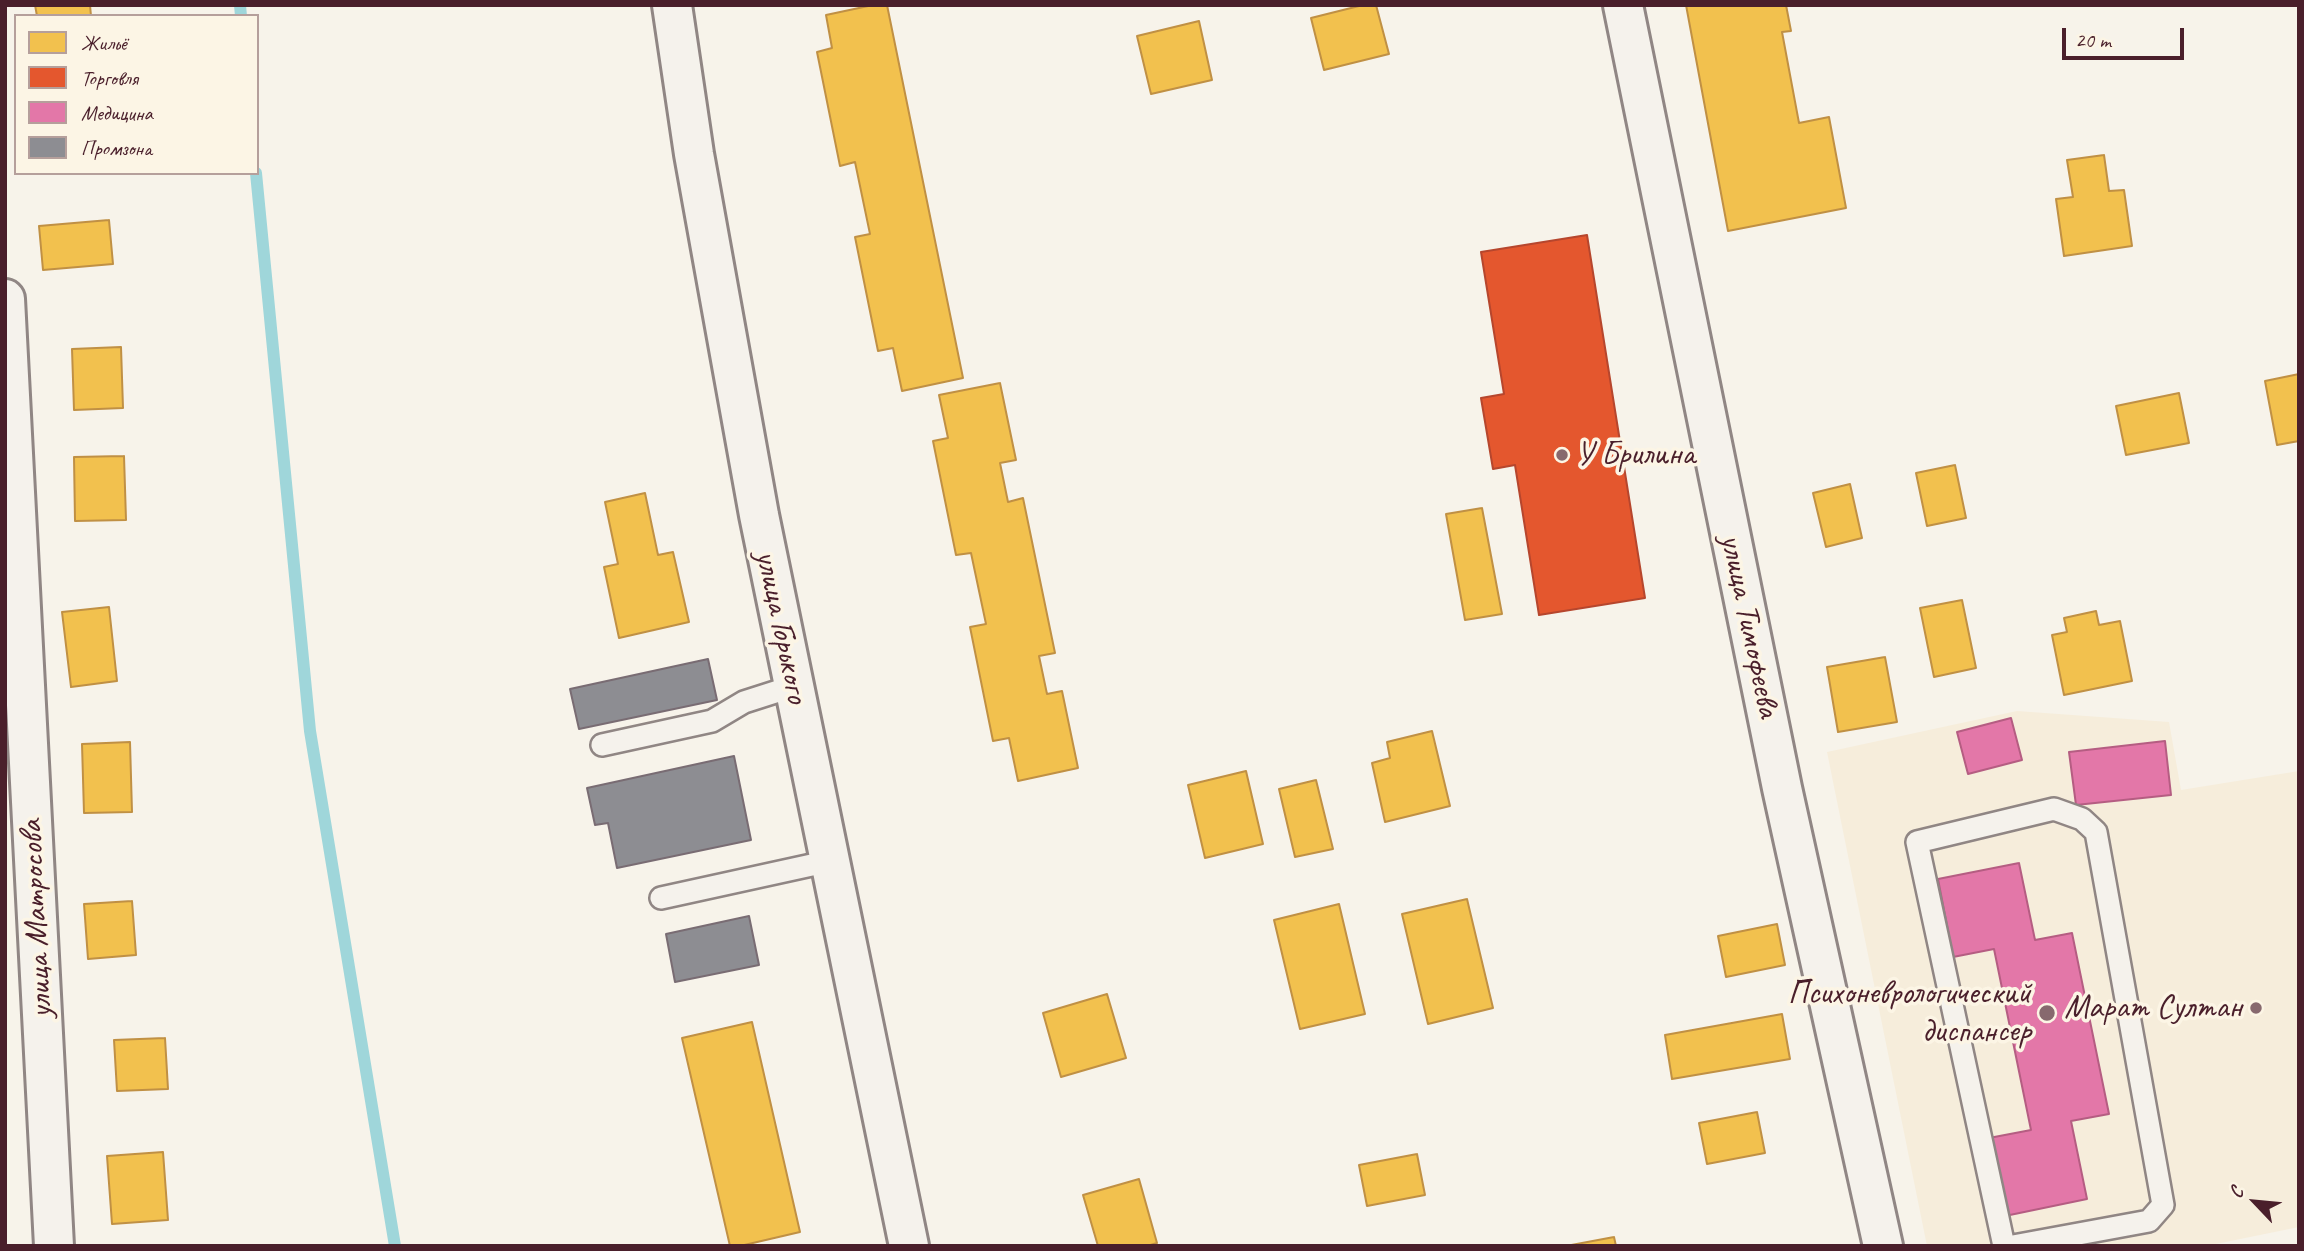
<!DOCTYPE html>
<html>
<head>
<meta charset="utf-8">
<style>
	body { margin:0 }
	#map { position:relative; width:2304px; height:1251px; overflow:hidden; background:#f7f3ea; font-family:Caveat,sans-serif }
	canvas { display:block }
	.frame { position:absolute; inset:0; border:7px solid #4a1f2b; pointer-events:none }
	.legend { position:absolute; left:14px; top:14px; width:245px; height:161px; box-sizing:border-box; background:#fcf5e5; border:2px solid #b59f9b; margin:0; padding:9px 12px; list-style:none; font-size:21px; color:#4a1f2b }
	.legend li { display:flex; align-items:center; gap:14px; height:35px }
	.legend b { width:35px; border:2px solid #b59f9b }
	.north { position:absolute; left:2220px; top:1167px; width:70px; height:70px; -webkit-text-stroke:5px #fcf5e5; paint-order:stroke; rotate:296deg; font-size:19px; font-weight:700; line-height:28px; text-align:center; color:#4a1f2b }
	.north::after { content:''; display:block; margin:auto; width:24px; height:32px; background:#4a1f2b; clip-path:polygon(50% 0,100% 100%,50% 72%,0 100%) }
	.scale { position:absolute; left:2062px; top:28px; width:122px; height:32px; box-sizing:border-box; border:4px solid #4a1f2b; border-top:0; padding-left:9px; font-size:21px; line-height:24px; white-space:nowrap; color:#4a1f2b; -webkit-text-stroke:5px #fcf5e5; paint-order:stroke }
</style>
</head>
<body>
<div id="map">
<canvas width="2304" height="1251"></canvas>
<div class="frame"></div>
<ul class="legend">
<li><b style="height:19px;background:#f2c14e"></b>Жильё</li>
<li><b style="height:19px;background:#e4572e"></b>Торговля</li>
<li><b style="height:19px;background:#e377a8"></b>Медицина</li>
<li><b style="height:19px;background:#8d8d92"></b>Промзона</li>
</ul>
<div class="north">С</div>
<div class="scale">20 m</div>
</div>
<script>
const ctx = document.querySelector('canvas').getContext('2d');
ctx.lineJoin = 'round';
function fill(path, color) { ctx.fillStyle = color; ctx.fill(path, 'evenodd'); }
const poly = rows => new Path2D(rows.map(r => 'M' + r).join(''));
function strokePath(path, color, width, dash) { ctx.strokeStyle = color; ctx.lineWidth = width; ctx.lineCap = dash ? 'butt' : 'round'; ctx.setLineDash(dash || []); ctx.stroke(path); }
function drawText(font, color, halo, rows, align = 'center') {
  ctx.font = font + ' Caveat,sans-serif'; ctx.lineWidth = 7; ctx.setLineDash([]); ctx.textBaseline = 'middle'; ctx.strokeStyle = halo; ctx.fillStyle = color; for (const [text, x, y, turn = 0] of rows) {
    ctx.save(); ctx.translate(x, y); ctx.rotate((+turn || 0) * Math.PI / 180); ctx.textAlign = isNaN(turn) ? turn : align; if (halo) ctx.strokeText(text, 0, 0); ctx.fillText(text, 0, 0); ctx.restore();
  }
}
fill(poly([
	[2017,711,2169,722,2181,790,2299,771,2299,1227,2206,1246,1927,1246,1827,752]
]), '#f6eddb');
const homes = poly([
	[35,5,90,5,91,16,37,16,35,5],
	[873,5,887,5,963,378,902,391,893,348,878,351,855,237,870,234,855,162,840,166,817,52,832,48,826,15,873,5],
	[1363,5,1376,5,1389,54,1324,70,1311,18,1363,5],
	[1686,5,1786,5,1791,31,1782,32,1799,123,1829,117,1846,208,1728,231,1686,5],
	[1199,21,1212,80,1151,94,1137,36,1199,21],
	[2104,155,2109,191,2124,190,2132,246,2064,256,2056,199,2073,197,2067,160,2104,155],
	[109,220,113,264,43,270,39,226,109,220],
	[121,347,123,408,74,410,72,349,121,347],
	[2299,374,2299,441,2277,445,2265,381,2299,374],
	[1000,383,1016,460,1000,463,1008,502,1023,498,1055,653,1039,656,1047,694,1062,691,1078,768,1018,781,1009,738,993,741,970,627,986,624,971,553,956,555,933,441,948,438,939,395,1000,383],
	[2179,393,2189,443,2126,455,2116,406,2179,393],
	[124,456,126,520,75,521,74,457,124,456],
	[1955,465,1966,518,1927,526,1916,473,1955,465],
	[1850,484,1862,538,1826,547,1813,493,1850,484],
	[645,493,658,555,673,552,689,622,619,638,604,567,618,564,605,502,645,493],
	[1482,508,1502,614,1465,620,1446,514,1482,508],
	[1962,600,1976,668,1934,677,1920,608,1962,600],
	[109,607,117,681,71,687,62,612,109,607],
	[2096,611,2099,625,2120,621,2132,681,2064,695,2052,635,2067,632,2064,618,2096,611],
	[1885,657,1897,722,1838,732,1827,667,1885,657],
	[1432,731,1450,806,1385,822,1372,763,1390,758,1387,742,1432,731],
	[130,742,132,812,84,813,82,744,130,742],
	[1246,771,1263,844,1205,858,1188,785,1246,771],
	[1316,780,1333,849,1295,857,1279,789,1316,780],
	[1467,899,1493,1008,1428,1024,1402,914,1467,899],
	[132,901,136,955,88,959,84,904,132,901],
	[1339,904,1365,1014,1300,1029,1274,920,1339,904],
	[1777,924,1785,965,1726,977,1718,936,1777,924],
	[1107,994,1126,1058,1061,1077,1043,1013,1107,994],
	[1782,1014,1790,1059,1672,1079,1665,1035,1782,1014],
	[752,1022,800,1232,740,1246,730,1246,682,1038,752,1022],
	[165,1038,168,1089,117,1091,114,1040,165,1038],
	[1757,1112,1765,1153,1707,1164,1699,1123,1757,1112],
	[163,1152,168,1220,112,1224,107,1156,163,1152],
	[1417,1154,1425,1195,1367,1206,1359,1165,1417,1154],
	[1139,1179,1157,1243,1147,1246,1098,1246,1083,1195,1139,1179],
	[1614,1237,1616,1246,1566,1246,1614,1237]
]);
fill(homes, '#f2c14e');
strokePath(homes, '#c09044', 2);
const shops = poly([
	[1587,235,1645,598,1539,615,1515,465,1493,469,1481,398,1504,394,1481,252,1587,235]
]);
fill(shops, '#e4572e');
strokePath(shops, '#b6462d', 2);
const health = poly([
	[2011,718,2022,760,1968,774,1957,732,2011,718],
	[2165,741,2171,795,2076,805,2069,752,2165,741],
	[2019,863,2035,940,2072,933,2109,1114,2071,1121,2087,1199,2005,1216,1989,1138,2031,1130,1994,949,1953,957,1938,879,2019,863]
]);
fill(health, '#e377a8');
strokePath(health, '#b55d82', 2);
const industry = poly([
	[708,659,717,700,579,729,570,689,708,659],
	[734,756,751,840,617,868,608,823,595,825,587,788,734,756],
	[749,916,759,965,675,982,666,934,749,916]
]);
fill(industry, '#8d8d92');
strokePath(industry, '#796c73', 2);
strokePath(poly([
	[240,5,241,16],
	[256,173,310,731,395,1246]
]), '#9fd6da', 12);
const lane = poly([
	[602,745,712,721,744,702,794,686],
	[661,898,830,861],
	[2004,1246,1917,842,2054,809,2082,819,2096,832,2163,1205,2149,1221,2013,1246]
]);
const street = poly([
	[672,5,694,154,759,515,909,1246],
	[1623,5,1782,788,1883,1246],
	[5,299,54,1246]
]);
strokePath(lane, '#908684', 26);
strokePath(street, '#908684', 44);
strokePath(lane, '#f5f2ec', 21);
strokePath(street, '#f5f2ec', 38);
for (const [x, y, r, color] of [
	[1562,455,7,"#87696e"],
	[2256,1008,7,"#87696e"],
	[2047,1013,9,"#87696e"]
]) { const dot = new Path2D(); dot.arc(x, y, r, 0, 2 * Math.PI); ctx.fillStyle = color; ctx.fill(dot); strokePath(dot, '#fcf5e5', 2.5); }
drawText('33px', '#4a1f2b', '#fcf5e5', [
	["У Брилина",1576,455,"left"],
	["Психоневрологический",2031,994],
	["диспансер",2031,1032],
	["Марат Султан",2242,1008]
], 'right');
drawText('33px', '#4a1f2b', '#fcf5e5', [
	["улица Тимофеева",1749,626,78],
	["улица Горького",781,627,78],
	["улица Матросова",37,919,-93]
]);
</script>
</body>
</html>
